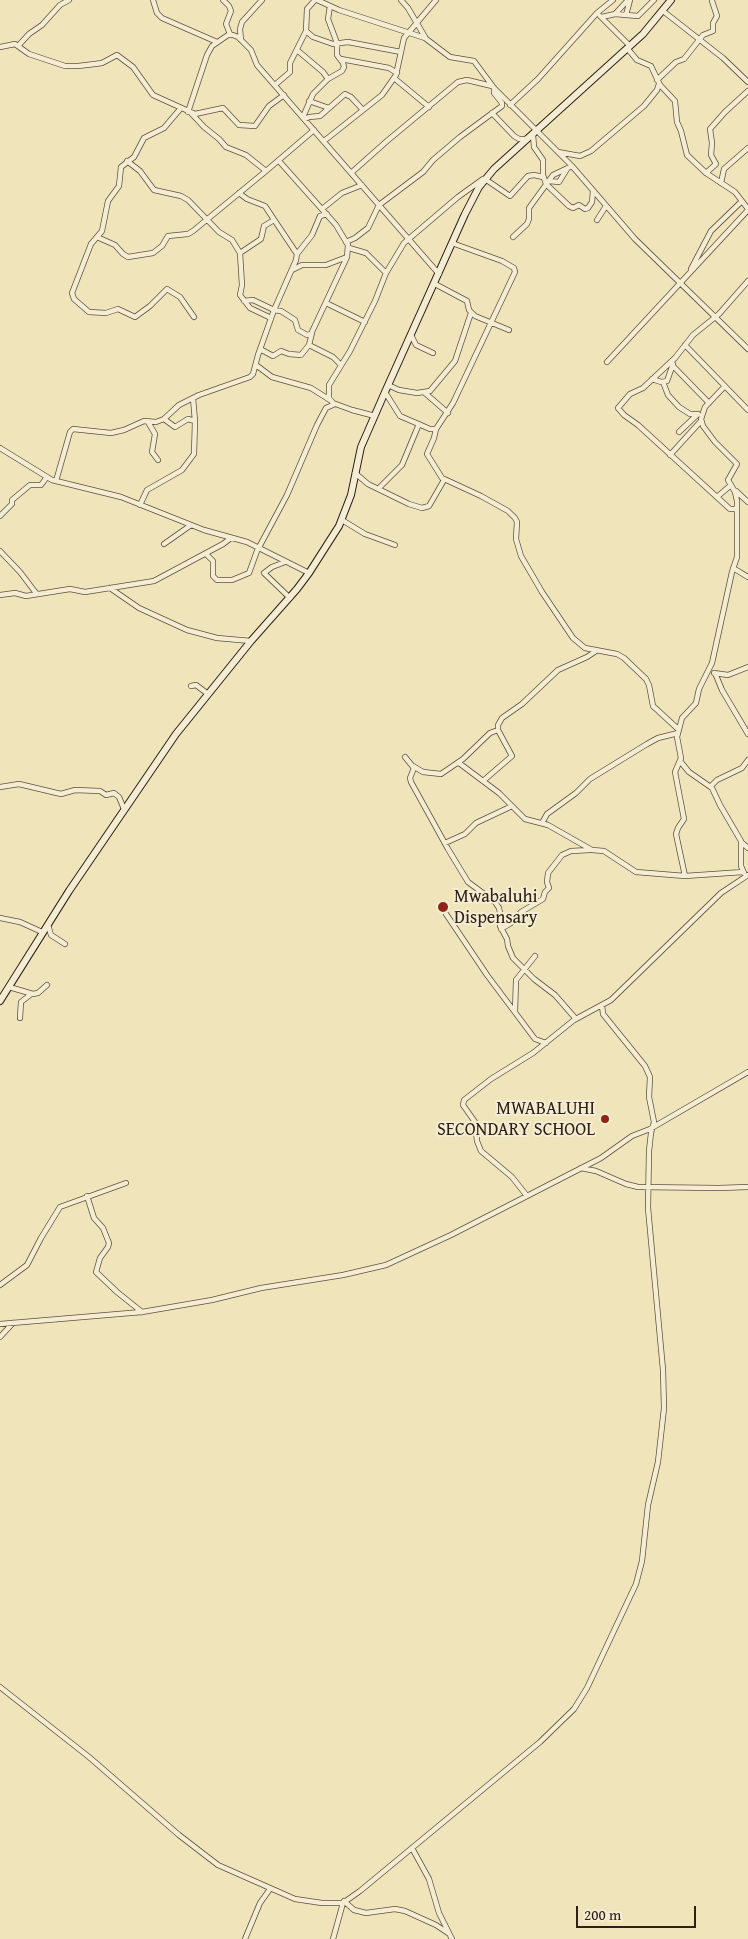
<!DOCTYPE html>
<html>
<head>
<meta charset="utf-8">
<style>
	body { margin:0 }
	#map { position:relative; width:748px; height:1939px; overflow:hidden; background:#f0e4bb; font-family:"Gentium Book Plus",serif }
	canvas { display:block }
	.scale { position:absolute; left:576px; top:1906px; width:120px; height:22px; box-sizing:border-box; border:2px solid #2d2015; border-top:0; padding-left:6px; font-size:15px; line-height:18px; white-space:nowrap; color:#2d2015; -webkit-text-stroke:4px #f5edd3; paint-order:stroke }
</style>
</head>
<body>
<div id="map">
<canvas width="748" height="1939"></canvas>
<div class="scale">200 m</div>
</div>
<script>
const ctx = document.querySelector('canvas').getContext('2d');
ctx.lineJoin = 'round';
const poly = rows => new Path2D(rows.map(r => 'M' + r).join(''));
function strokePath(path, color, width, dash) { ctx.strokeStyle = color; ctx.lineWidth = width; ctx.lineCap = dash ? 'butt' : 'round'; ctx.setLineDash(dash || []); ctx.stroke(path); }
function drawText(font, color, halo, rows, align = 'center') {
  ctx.font = font + ' "Gentium Book Plus",serif'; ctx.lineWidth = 4; ctx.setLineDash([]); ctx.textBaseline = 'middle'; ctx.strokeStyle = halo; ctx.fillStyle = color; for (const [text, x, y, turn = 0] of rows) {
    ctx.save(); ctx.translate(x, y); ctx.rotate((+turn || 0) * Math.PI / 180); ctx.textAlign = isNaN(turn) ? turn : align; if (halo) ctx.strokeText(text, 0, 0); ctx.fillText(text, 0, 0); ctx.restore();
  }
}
const street = poly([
	[153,0,157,13,162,18,217,42],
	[223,0,229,6,231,11,226,24,230,34],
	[317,0,339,10,425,38,450,57,474,61,494,88,572,166,635,239,748,349],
	[401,0,408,8,425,37],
	[663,11,723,58,748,82],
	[615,14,628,0],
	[626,15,630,0],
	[600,16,630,46],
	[602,17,615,14,638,16,654,0],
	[306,31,313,37,333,44,348,42,401,52],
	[241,40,240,29,242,22,262,0],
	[18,46,29,34,42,25,60,5,69,0],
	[0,47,15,44,29,54,65,66,78,66,95,64,102,63,117,55,133,67,153,95,195,114,223,108,239,125,255,126,269,106,284,95],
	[627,48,637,60,651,66,660,85,675,101,677,122,681,131,687,155,706,173,735,192,748,209],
	[297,50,323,72,328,79],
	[341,59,389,68,397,73],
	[394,78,429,107],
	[657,80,676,62,684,59,703,35,713,31,713,23,717,16,712,1],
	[275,85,290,72,290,63,306,31,307,9,315,0],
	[309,101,329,108],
	[510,105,538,79,597,13,613,0],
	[181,108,164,128,144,138,134,157,121,167,119,186,108,201,102,231,91,244,72,293,74,299,89,312,106,313,118,309,135,317,150,306,167,289,180,297,194,317],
	[188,112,207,55,212,46,228,35,233,35,238,37,251,50,257,65,439,274],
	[191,113,204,127,219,139,226,147,246,155,266,171],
	[492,113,514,136,519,139,527,139],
	[303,117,313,94,328,79,342,71,344,67,343,63,337,55,337,43,328,19,330,6],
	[305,119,309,117,320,116,345,94,351,97,363,110],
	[533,135,534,147,543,160,543,175,546,184,569,206,573,208,579,205,585,209,588,208,592,202,593,191],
	[324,141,382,95,396,75,404,38,436,0],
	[558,152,580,156,591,151,644,106,657,90,659,84],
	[127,161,140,171,154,190,181,196,188,200,219,232,232,240,240,253,242,285,240,295,250,308,271,318],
	[351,173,387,141,458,82,467,80,492,86],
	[706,173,716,164,711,155,712,143,710,129,725,112,748,91],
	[485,179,510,196,528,176,534,175,543,177],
	[549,181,559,182,567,169],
	[721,183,724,169,748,148],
	[322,209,342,193,362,185],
	[597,220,606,206],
	[97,237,115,245,123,254,128,257,153,253,162,246,168,236,188,234,193,231,266,171,314,130],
	[513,237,527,224,529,219,529,208,553,175,572,166],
	[346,242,355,238,368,228,379,205,423,172,433,160,460,137,502,106,502,103,494,93,494,88],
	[349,248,366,253,386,273],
	[240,253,261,239,264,226,274,220],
	[297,254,312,235,320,216,327,214],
	[691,269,711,231,742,201],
	[292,270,302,265,326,265,347,257],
	[435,284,467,301,469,310,475,316,509,330],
	[244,301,253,300,274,310,281,311,295,320,298,330,307,335,311,334,347,257,348,245,336,225,279,161],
	[326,303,365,322],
	[411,335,416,345,433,353],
	[309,345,333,357,341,365],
	[685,345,748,410],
	[260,349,273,356,281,351,289,354,301,355,309,345,312,333],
	[607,362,748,210],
	[256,365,272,377,311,388,330,400],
	[672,365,709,403],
	[652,379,661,382,667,381,673,364],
	[663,382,668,395,679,407,690,414,698,414],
	[388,385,399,390,417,393,430,391,455,361,471,313],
	[385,392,400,416,430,429,436,429,453,403,515,272,514,268,502,261,452,243],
	[425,393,448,413],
	[375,416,352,410,333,403,329,398,329,385,350,351,375,301,386,273,404,243,458,197,483,179],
	[164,419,175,427,188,419,195,421,193,398],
	[148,422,155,434,152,452,158,460],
	[436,429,434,438,427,454,442,478,481,496,508,511,515,518,517,522,516,539,521,556,542,592,573,638,585,648,617,654,624,658,646,679,649,685,653,706,678,729],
	[679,432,698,414],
	[0,448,52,480,121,497,204,530,247,542,309,573],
	[670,455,701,421],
	[355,473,368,484,409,504,422,508,429,506,444,480],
	[56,481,70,432,73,429,111,433,124,430,144,421,156,422,164,419,179,405,199,395,250,377,253,374,258,355,274,310,296,260,297,254,265,206,247,199,239,193],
	[378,489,402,465,419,424],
	[736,491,748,502],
	[717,497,731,485],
	[140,505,147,490,182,470,194,454,195,421],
	[737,509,730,509,638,425,624,415,618,408,630,394,643,388,675,358,693,335,719,314,748,281],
	[0,516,12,504,12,500,30,485,41,485,47,477],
	[342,520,365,534,395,545],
	[164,544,191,525],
	[0,551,20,572,36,593],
	[206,554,213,561,213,576,217,580,232,580,249,573,257,551,287,495,317,425,326,408,335,404],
	[285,562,272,567,264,573,290,598],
	[733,568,748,577],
	[110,588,139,608,187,630,217,638,251,641],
	[0,595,15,593,26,596,70,589,85,592,154,581,223,544,231,538],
	[714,673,728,675,748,667],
	[715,673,722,690,748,734],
	[191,686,196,685,208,694],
	[405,757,414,768,410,778,411,782,448,849,468,882,495,902,499,908,500,913,500,926,507,939,508,946,513,958,534,979,555,995,576,1019],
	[680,761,689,772,712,788,720,805,741,841,741,866,744,873],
	[459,763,499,793,525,819,548,825,592,850,604,851,636,872,685,876,743,872],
	[413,766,423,772,441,774,463,759,490,733,498,730],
	[483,781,512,756,498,730,498,725,502,718,522,704,558,670,587,657,596,651],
	[711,786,717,780,742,768,748,760],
	[0,787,19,784,61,794,75,790,100,791,106,795,114,793,119,797,124,809],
	[542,823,547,814,576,793,590,779,647,744,658,738,678,733],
	[741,842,748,848],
	[445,843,465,834,476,823,512,806],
	[685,876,676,834,678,828,684,819,675,772,681,758,677,737,682,718,696,703,699,689,712,663,732,572,737,557,737,501,735,492,728,480,737,464,715,442,703,426,701,419,705,407,724,387],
	[446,914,487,975,535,1039,546,1043],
	[0,918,20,922,42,932],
	[48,925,51,935,65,944],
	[501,929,511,923,521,912,543,899,545,892,549,888,547,882,548,873,562,855,571,851,590,850],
	[9,987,33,994,38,993,47,985],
	[515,1012,516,980,535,956],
	[20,1018,21,1002,30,995],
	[581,1168,596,1171,626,1184,638,1187,719,1188,748,1187],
	[87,1196,94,1218,103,1228,109,1243,108,1247,100,1258,96,1272,117,1292,142,1312],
	[527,1196,512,1177,481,1151,477,1141,475,1122,463,1105,464,1100,491,1079,533,1053,574,1020,611,1000,721,893,748,875],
	[0,1285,27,1265,41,1238,60,1207,126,1183],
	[0,1324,142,1312,212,1300,261,1288,343,1275,386,1265,451,1235,601,1158,632,1136,650,1129,748,1072],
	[0,1337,13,1323],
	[0,1687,89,1757,179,1835,218,1865,295,1899,322,1903,343,1903,360,1891,540,1742,574,1709,587,1688,636,1584,642,1561,648,1505,658,1462,664,1408,663,1370,648,1208,649,1151,651,1133,654,1122,649,1097,650,1077,645,1066,603,1014,602,1005],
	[412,1848,429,1879,439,1913,452,1939],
	[344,1901,354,1910,366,1913,395,1909,405,1911,436,1925,448,1933],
	[245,1939,260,1903,270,1889],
	[333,1939,343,1903]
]);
const secondary = poly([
	[0,1001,69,891,176,734,251,641,297,589,309,573,339,526,351,495,361,447,385,392,465,214,479,187,494,169,643,34,671,0]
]);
strokePath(street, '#5e513e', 6);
strokePath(secondary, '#2d2015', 8);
strokePath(street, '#f5edd3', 4.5);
strokePath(secondary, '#f5edd3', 6);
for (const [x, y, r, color] of [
	[443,907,6,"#8f2418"],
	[605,1119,5,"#8f2418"]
]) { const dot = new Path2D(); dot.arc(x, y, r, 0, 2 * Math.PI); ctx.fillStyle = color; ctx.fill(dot); strokePath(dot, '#f5edd3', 2); }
drawText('18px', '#2d2015', '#f5edd3', [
	["Mwabaluhi",454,897],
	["Dispensary",454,918],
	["MWABALUHI",595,1109,"right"],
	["SECONDARY SCHOOL",595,1130,"right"]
], 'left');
</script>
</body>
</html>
